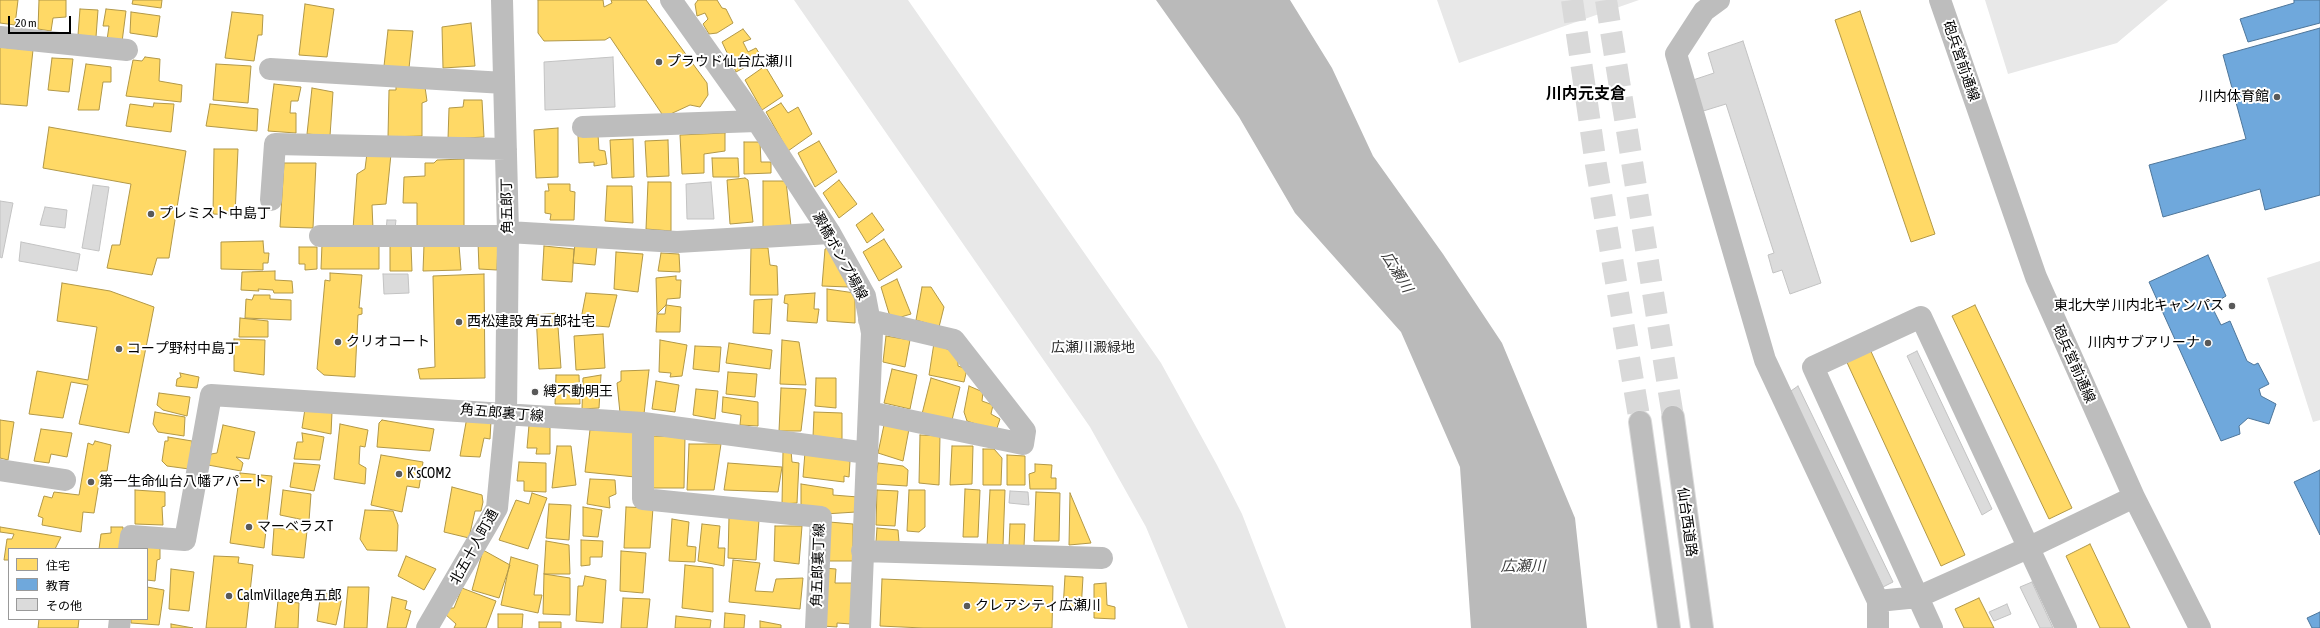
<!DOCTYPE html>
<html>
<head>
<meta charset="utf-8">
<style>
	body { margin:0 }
	#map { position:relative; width:2320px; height:628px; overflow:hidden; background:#fff; font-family:"Asap Condensed","Noto Sans JP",sans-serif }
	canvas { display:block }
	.legend { position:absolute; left:8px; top:548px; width:140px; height:72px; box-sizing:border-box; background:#fff; border:1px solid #999; margin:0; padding:5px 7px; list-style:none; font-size:12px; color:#000 }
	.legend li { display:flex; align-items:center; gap:8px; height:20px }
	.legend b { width:20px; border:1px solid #999 }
	.scale { position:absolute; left:8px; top:16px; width:63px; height:18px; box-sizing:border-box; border:2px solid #000; border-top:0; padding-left:5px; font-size:12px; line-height:14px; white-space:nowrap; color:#000; -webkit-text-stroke:3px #fff; paint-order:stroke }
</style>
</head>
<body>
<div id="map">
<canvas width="2320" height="628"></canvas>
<ul class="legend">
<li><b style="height:11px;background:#ffd966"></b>住宅</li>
<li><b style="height:11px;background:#6fa8dc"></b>教育</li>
<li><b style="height:11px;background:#dbdbdb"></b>その他</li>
</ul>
<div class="scale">20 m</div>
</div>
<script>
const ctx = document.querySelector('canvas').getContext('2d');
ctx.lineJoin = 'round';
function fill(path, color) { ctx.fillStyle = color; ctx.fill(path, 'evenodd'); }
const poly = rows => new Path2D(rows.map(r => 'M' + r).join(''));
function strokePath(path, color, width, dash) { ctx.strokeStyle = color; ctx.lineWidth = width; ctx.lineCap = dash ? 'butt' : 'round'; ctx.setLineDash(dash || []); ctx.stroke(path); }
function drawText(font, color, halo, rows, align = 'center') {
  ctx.font = font + ' "Asap Condensed","Noto Sans JP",sans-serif'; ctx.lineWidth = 4; ctx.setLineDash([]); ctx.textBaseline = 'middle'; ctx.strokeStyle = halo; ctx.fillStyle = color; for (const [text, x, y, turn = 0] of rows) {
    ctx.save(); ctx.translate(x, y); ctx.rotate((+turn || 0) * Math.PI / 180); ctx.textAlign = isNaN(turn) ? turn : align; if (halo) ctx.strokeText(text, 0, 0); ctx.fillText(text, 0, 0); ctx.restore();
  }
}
fill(poly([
	[794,0,908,0,1161,363,1217,465,1242,514,1286,628,1188,628,1146,527,1090,427],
	[1437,0,1639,0,1459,63],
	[1985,0,2168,0,2117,43,2008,74],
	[2320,261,2320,420,2313,422,2267,278]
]), '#e8e8e8');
fill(poly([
	[1156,0,1290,0,1332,68,1373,156,1443,254,1502,343,1575,518,1587,628,1471,628,1460,467,1401,332,1295,213,1239,117]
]), '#bababa');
const homes = poly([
	[0,0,18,0,15,25,0,23,0,0],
	[39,0,66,0,66,17,53,18,51,31,38,29,39,0],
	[133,0,162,0,161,8,132,4,133,0],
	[538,0,603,0,604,7,612,3,611,0,646,0,707,83,708,95,700,107,690,105,664,117,610,37,605,40,544,41,538,33,538,0],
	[698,0,717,0,722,8,726,9,733,23,717,33,709,34,703,24,708,19,705,13,697,16,695,4,698,0],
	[305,4,334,9,327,57,299,55,305,4],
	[80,9,98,10,96,37,78,35,80,9],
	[106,9,126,11,122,42,107,40,109,26,103,26,106,9],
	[1860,11,1935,234,1911,242,1835,20,1860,11],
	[131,12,160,16,157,37,130,33,131,12],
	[232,12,263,15,262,35,258,35,254,61,225,58,232,12],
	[471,23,475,66,443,68,442,27,471,23],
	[743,29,751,39,743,42,748,52,756,48,762,58,736,72,722,42,743,29],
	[388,30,413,31,409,68,384,66,388,30],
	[0,47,33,50,27,106,0,104,0,47],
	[145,57,160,59,159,81,182,85,181,102,126,96,133,60,142,61,145,57],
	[52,58,73,59,69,92,48,90,52,58],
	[86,64,111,67,111,82,103,82,99,110,78,110,86,64],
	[216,64,251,66,248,103,213,100,216,64],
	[765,66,783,96,762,110,745,80,765,66],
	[274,84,301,87,298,101,291,101,290,113,296,113,296,133,268,131,274,84],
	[396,85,425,87,427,101,422,103,422,136,388,137,389,90,396,90,396,85],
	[312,88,333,92,330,136,307,134,312,88],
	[464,100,482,100,484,137,448,139,449,108,463,107,464,100],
	[154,103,174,104,171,132,126,126,130,104,153,107,154,103],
	[781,103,788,113,798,107,812,134,788,151,766,112,781,103],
	[210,104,258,109,257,131,206,126,210,104],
	[49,127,186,151,169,258,157,258,152,275,107,268,112,245,120,245,131,184,43,168,49,127],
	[558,128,558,177,536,178,534,130,558,128],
	[725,133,725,151,704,154,704,173,682,174,680,135,725,133],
	[598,134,599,150,605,151,607,164,594,166,594,162,579,163,578,135,598,134],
	[633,139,634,177,612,178,610,140,633,139],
	[668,140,669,176,647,177,645,141,668,140],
	[819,141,837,172,815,187,798,153,819,141],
	[744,142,760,142,761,162,771,162,771,173,744,174,744,142],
	[214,149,238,149,235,215,213,214,214,149],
	[367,153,391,154,386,204,372,205,373,229,353,229,357,174,365,169,367,153],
	[712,158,738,158,739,177,713,177,712,158],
	[464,159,464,228,417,227,417,203,403,203,404,177,425,176,425,163,434,163,437,160,464,159],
	[284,163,316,163,313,228,280,227,284,163],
	[745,178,748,180,753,222,730,224,727,180,745,178],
	[839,180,857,204,839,218,823,193,839,180],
	[763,181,786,181,791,226,763,228,763,181],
	[648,182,671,182,671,231,646,229,648,182],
	[548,184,570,184,570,191,575,192,574,220,550,220,551,214,545,213,545,191,549,191,548,184],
	[607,186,632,186,633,223,605,221,607,186],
	[872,213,884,230,867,243,856,225,872,213],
	[884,239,902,267,879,281,863,252,884,239],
	[263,241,264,253,269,253,268,263,263,263,263,270,221,269,221,242,263,241],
	[478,242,498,242,497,270,479,269,478,242],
	[322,244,379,244,379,269,321,269,322,244],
	[575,244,597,246,595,265,573,263,575,244],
	[390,245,411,245,412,271,390,271,390,245],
	[424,245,459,245,461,270,423,271,424,245],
	[544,246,574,249,572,282,542,280,544,246],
	[299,247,317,247,317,269,305,270,305,264,299,264,299,247],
	[831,247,849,287,822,286,825,249,831,247],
	[751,248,768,248,770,265,777,266,778,295,750,295,751,248],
	[616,252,643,254,638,292,614,289,616,252],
	[661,253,679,254,680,272,658,271,661,253],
	[275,271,275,280,292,281,293,293,274,293,273,290,258,289,259,291,241,290,242,272,275,271],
	[330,273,362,275,359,308,362,308,362,314,358,315,355,377,324,375,317,369,325,280,330,281,330,273],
	[484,274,485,378,420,379,418,369,435,367,433,276,484,274],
	[676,276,676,280,681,280,680,298,667,299,665,314,657,314,656,278,676,276],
	[897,279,911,314,891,320,881,287,897,279],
	[62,283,110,291,154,307,129,433,79,424,88,385,71,382,63,418,29,414,37,371,88,380,97,327,57,321,62,283],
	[922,287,931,287,944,307,939,327,916,320,922,287],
	[827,289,855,293,855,323,827,321,827,289],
	[586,293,617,295,609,327,584,325,584,319,581,319,586,293],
	[815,293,814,309,819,309,817,323,787,321,788,304,784,303,785,295,815,293],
	[254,295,270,295,270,299,291,300,291,320,245,318,246,299,252,300,254,295],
	[772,299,770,334,753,333,754,300,772,299],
	[666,305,681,307,680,332,656,332,657,314,666,305],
	[1975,305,2072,508,2049,519,1952,316,1975,305],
	[557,313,561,368,539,369,536,315,557,313],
	[240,318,268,321,268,337,239,337,240,318],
	[603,334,605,368,576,370,574,336,603,334],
	[886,336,910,340,905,367,883,362,886,336],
	[234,339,265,340,264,375,234,371,234,339],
	[660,340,687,345,682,376,670,377,671,373,659,372,660,340],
	[782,340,799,342,806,385,780,384,782,340],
	[729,343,772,350,770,369,726,363,729,343],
	[934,343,958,354,958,366,967,369,964,382,929,375,934,343],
	[1868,345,1965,555,1941,566,1844,356,1868,345],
	[695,346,721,347,719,372,693,369,695,346],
	[892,369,917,375,910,409,884,403,892,369],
	[649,370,644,414,620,413,617,383,621,381,621,371,649,370],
	[728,372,757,374,755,397,726,394,728,372],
	[180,373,199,377,197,388,176,386,177,379,181,377,180,373],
	[556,375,579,375,580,404,555,404,556,375],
	[601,375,599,408,582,409,583,378,601,375],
	[816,378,836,378,836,408,815,406,816,378],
	[931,378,960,387,952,420,922,414,931,378],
	[656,381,679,385,675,412,652,409,656,381],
	[969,386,983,392,982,401,993,405,991,414,1000,419,996,431,967,421,964,412,969,386],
	[781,388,806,389,801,431,779,431,781,388],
	[696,389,718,391,715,419,693,415,696,389],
	[159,393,190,397,187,416,163,410,157,405,159,393],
	[723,397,758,402,758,426,740,425,741,415,722,412,723,397],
	[305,409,332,412,331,434,302,428,305,409],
	[155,412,185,417,184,436,158,432,153,424,155,412],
	[814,412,842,413,842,439,813,437,814,412],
	[467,417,491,421,490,439,484,438,480,457,460,456,467,417],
	[0,420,14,422,8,460,0,458,0,420],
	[382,420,434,429,430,451,377,447,379,423,382,420],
	[340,424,368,430,365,447,360,446,359,464,366,468,365,484,334,479,340,424],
	[223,425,255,432,249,459,236,457,243,463,241,471,208,465,211,454,217,453,223,425],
	[529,425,550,427,550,454,536,454,537,448,527,448,529,425],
	[884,425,909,429,903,461,878,453,884,425],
	[41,429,72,433,67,457,51,454,49,463,34,461,41,429],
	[590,430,634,431,635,477,585,472,590,430],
	[302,433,324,437,320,460,294,459,297,442,303,442,302,433],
	[920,435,940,436,939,485,919,483,920,435],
	[652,436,685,437,684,488,653,488,652,436],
	[168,437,192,441,189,469,167,466,162,461,165,441,168,441,168,437],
	[95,441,111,445,107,471,101,471,94,513,83,512,81,532,42,525,43,518,38,516,44,496,52,498,54,492,79,495,88,443,93,445,95,441],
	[689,444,721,444,714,490,687,490,689,444],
	[557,446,571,446,576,485,552,488,557,446],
	[952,446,973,446,972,484,950,485,952,446],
	[983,449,994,449,1002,458,1001,485,983,485,983,449],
	[791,450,792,462,799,463,797,503,782,504,783,451,791,450],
	[805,452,850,461,849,477,844,476,844,482,803,477,805,452],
	[381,455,423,462,419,488,407,486,402,512,371,505,381,455],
	[1007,455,1025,456,1025,485,1007,485,1007,455],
	[519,462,546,463,546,492,524,491,524,481,517,481,519,462],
	[294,463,320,465,314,491,290,487,294,463],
	[728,463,782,467,778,492,724,490,728,463],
	[878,463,903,466,908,470,907,486,875,484,878,463],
	[1035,464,1052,465,1051,478,1056,478,1056,489,1030,489,1029,474,1035,472,1035,464],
	[240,473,272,476,264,548,230,543,240,473],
	[590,479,615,480,616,494,609,497,610,508,587,504,590,479],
	[801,484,833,489,833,495,858,497,856,512,825,514,801,508,801,484],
	[452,487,482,495,483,502,481,511,475,511,469,538,444,532,452,487],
	[965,489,980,490,978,537,963,537,965,489],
	[135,490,165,492,165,506,162,507,163,525,135,524,135,490],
	[283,490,311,494,309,521,280,515,283,490],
	[877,490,898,491,895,526,876,525,877,490],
	[909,490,925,490,925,527,919,532,907,531,909,490],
	[990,490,1005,490,1003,546,987,546,990,490],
	[1036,492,1060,493,1059,541,1034,541,1036,492],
	[532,493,547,498,528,549,499,540,516,500,529,504,532,493],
	[1070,493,1091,543,1069,545,1070,493],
	[549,504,571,505,569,540,546,538,549,504],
	[583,507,602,510,598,537,583,536,583,507],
	[626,507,653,508,650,548,624,548,626,507],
	[365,510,393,511,398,525,397,551,367,550,360,539,365,510],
	[729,517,759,520,756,560,728,558,729,517],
	[672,519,689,522,687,546,696,547,695,562,669,561,672,519],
	[829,522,853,524,853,561,827,561,829,522],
	[702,524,720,526,718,548,725,548,724,566,698,561,702,524],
	[1010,524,1025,524,1024,547,1009,547,1010,524],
	[775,526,802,526,799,564,774,561,775,526],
	[0,527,61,537,55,549,9,549,9,560,4,560,7,539,12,539,14,534,0,532,0,527],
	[111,527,123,527,123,549,99,549,101,534,111,533,111,527],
	[274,528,307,531,304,558,272,555,274,528],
	[877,528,898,530,899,542,876,542,877,528],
	[581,540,603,541,602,557,590,557,590,565,581,566,581,540],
	[546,541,569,545,570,574,544,574,546,541],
	[136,544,160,546,160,559,157,560,155,581,147,580,147,549,135,549,136,544],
	[2090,544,2130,628,2100,628,2066,556,2090,544],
	[483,550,510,565,499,598,472,590,483,550],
	[621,551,646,553,643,593,620,591,621,551],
	[214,556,239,557,238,563,253,565,246,628,206,628,214,556],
	[406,556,436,569,424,590,398,576,406,556],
	[511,557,538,565,534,595,542,595,538,613,501,605,511,557],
	[733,560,760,563,755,591,773,592,776,579,803,578,800,609,729,602,733,560],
	[685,565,713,568,713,612,682,608,685,565],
	[823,568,836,569,835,583,853,583,851,624,837,623,837,627,822,626,823,568],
	[171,569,194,572,189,611,169,609,171,569],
	[544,574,570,578,570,615,543,614,544,574],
	[585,576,606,580,603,623,576,621,578,586,583,586,585,576],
	[1065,576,1083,577,1081,611,1063,609,1065,576],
	[882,579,1053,586,1052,628,923,628,880,626,882,579],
	[1106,583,1107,605,1115,607,1115,619,1094,618,1094,584,1106,583],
	[147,587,164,590,159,625,131,623,131,619,147,619,147,587],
	[348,587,369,587,367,628,344,628,348,587],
	[462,588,496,601,486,628,454,628,456,624,445,614,448,608,454,608,462,588],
	[321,592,342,597,336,625,317,621,321,592],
	[392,597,407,601,405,609,411,611,406,628,387,628,392,597],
	[623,598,650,599,647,628,621,628,623,598],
	[1979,598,1994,628,1964,628,1955,609,1979,598],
	[278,601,299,603,298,628,275,628,278,601],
	[725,613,745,615,744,628,724,628,725,613],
	[498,614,523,614,522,628,498,628,498,614],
	[676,616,711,620,710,628,675,628,676,616],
	[39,619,79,619,78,628,38,628,39,619],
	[760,621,781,625,781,628,760,628,760,621],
	[539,622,561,622,561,628,539,628,539,622],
	[171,624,193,628,171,628,171,624]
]);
fill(homes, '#ffd966');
strokePath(homes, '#b29847', 1);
const schools = poly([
	[2294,0,2320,0,2320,23,2248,42,2240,19,2294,3,2294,0],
	[2320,28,2320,195,2265,210,2260,189,2163,217,2149,165,2246,139,2223,55,2320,28],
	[2208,255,2226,296,2211,305,2221,325,2230,321,2247,361,2254,365,2258,363,2269,384,2259,389,2261,396,2276,404,2269,424,2248,418,2239,426,2240,434,2221,441,2149,282,2208,255],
	[2320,470,2320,535,2294,482,2320,470],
	[2320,612,2320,628,2312,628,2307,618,2320,612]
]);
fill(schools, '#6fa8dc');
strokePath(schools, '#4e769a', 1);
const building = poly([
	[1743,41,1821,283,1790,294,1782,270,1773,273,1768,255,1774,253,1726,104,1700,112,1690,81,1714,73,1708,53,1743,41],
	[613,57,615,107,545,110,544,62,613,57],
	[711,182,714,219,687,219,686,184,711,182],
	[93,185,109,187,99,251,82,248,93,185],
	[0,201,13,203,2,258,0,257,0,201],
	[45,207,67,210,65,228,40,225,45,207],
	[387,220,396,220,395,229,386,230,387,220],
	[21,242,80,254,77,271,19,261,21,242],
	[383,274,408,274,409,293,384,294,383,274],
	[1917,351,1992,509,1982,515,1907,356,1917,351],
	[1798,386,1893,582,1883,587,1788,393,1798,386],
	[1010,491,1028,492,1029,505,1009,503,1010,491],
	[2032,582,2053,628,2040,628,2020,587,2032,582],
	[2007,604,2011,614,1994,621,1989,612,2007,604]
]);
fill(building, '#dbdbdb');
strokePath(building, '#c3c3c3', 1);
strokePath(poly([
	[1572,0,1596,165,1640,422],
	[1606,0,1673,417]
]), '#d9d9d9', 22, [22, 11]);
const highway = poly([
	[1673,417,1702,628],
	[1640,422,1669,628]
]);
strokePath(highway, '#dbdbdb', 24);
strokePath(poly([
	[671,0,757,121,830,233,865,296,872,333,860,628],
	[1719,0,1704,11,1676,54,1765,360,1878,601,1878,628],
	[1940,0,2036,277,2134,497,2200,628],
	[0,37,127,50],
	[270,69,504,83],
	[583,127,757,121],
	[271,200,275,144,506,149],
	[508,232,677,242,830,233],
	[320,236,508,236],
	[869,412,1023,444,1025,431,954,340,869,320],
	[643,423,867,453],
	[0,470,65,480],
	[129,549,131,536,185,540,211,395,643,423,643,499,821,517,816,628],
	[862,551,1102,558],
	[1878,601,1918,597,2030,547,2134,497],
	[119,628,120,619],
	[427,628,497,508,506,413,508,232,502,0],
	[1932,628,1813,367,1921,317,2066,628]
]), '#bdbdbd', 22);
strokePath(highway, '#bdbdbd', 22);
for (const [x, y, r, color] of [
	[659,62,4,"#595959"],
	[2277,97,4,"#595959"],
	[151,214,4,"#595959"],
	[2232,306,4,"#595959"],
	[459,322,4,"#595959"],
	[338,342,4,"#595959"],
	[2208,343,4,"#595959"],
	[119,349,4,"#595959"],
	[535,392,4,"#595959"],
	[399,474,4,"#595959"],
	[91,482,4,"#595959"],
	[249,527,4,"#595959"],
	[229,596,4,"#595959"],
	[967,606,4,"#595959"]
]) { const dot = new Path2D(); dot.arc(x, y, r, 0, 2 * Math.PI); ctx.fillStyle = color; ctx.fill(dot); strokePath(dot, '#fff', 1.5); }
drawText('14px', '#000', '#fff', [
	["砲兵営前通線",1961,61,71],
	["角五郎丁",507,206,-91],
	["澱橋ポンプ場線",840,256,61],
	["砲兵営前通線",2074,364,66],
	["角五郎裏丁線",502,413,5],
	["仙台西道路",1687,522,82],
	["北五十人町通",474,547,-61],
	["角五郎裏丁線",818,565,-88]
]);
drawText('14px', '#000', '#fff', [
	["プラウド仙台広瀬川",667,62],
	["川内体育館",2269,97,"right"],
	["プレミスト中島丁",159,214],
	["東北大学 川内北キャンパス",2224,306,"right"],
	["西松建設 角五郎社宅",467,322],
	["クリオコート",346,342],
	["川内サブアリーナ",2200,343,"right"],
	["コープ野村中島丁",127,349],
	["縛不動明王",543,392],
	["K'sCOM2",407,474],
	["第一生命仙台八幡アパート",99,482],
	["マーベラスT",257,527],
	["CalmVillage角五郎",237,596],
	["クレアシティ広瀬川",975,606]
], 'left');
drawText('14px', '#2c2c2c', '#fff', [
	["広瀬川澱緑地",1093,348]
]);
drawText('italic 15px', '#3d3d3d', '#fff', [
	["広瀬川",1397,272,59],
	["広瀬川",1523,566]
]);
drawText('bold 16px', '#000', '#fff', [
	["川内元支倉",1586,94]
]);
</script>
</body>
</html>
